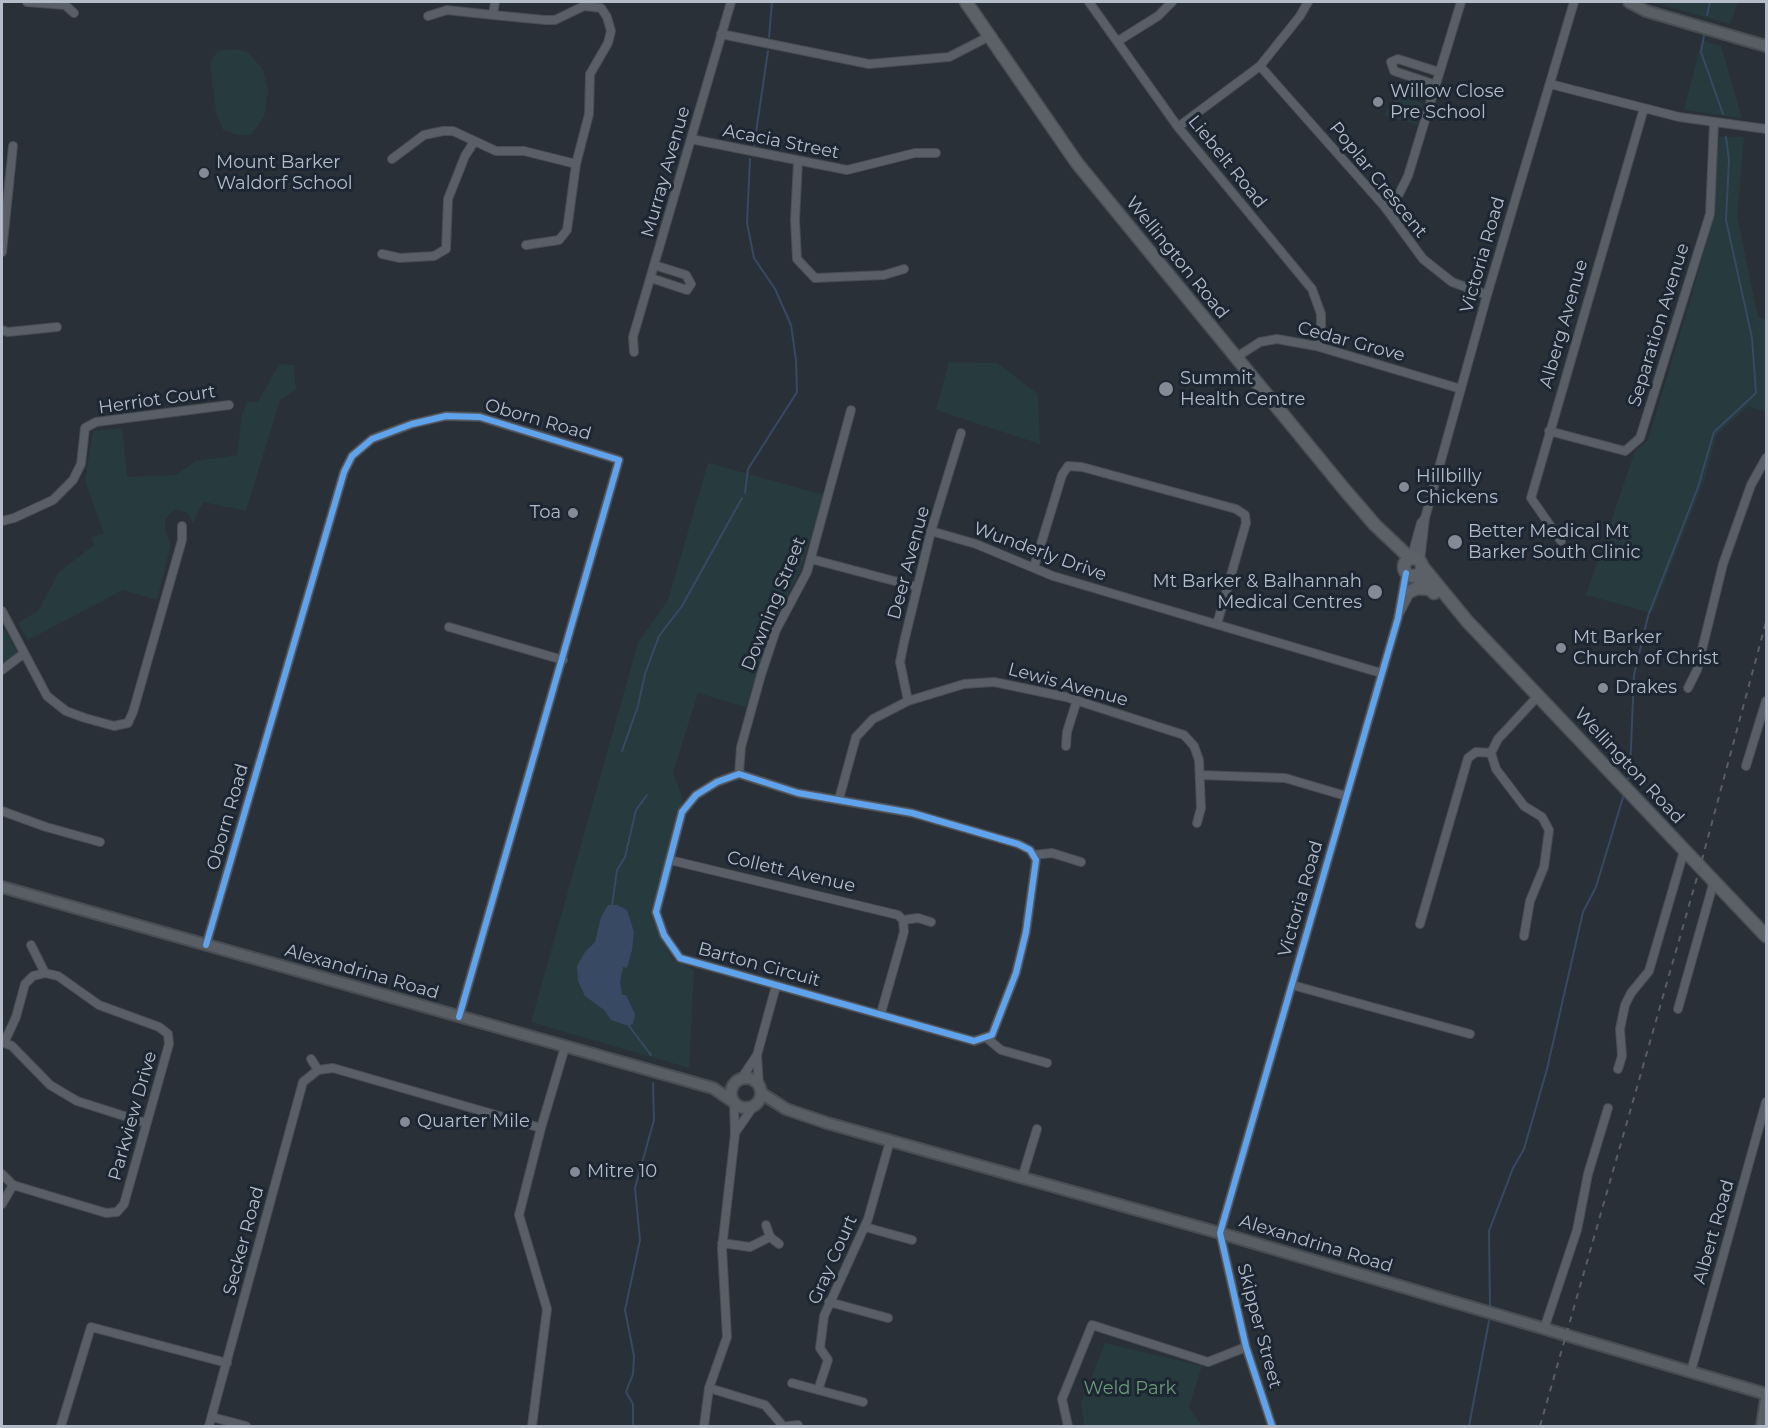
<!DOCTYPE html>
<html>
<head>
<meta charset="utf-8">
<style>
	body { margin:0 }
	#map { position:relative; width:1768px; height:1428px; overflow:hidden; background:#2a3038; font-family:Montserrat,sans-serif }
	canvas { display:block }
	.frame { position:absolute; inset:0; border:3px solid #b4bcc9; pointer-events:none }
</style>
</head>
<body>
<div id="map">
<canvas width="1768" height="1428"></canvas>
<div class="frame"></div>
</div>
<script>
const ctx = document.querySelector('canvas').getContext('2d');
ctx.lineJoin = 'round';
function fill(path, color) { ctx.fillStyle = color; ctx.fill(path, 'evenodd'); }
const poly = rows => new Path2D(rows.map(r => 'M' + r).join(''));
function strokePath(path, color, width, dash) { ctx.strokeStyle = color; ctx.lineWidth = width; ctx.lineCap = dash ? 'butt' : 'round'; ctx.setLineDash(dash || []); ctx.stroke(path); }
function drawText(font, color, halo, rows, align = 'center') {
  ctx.font = font + ' Montserrat,sans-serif'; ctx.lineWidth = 6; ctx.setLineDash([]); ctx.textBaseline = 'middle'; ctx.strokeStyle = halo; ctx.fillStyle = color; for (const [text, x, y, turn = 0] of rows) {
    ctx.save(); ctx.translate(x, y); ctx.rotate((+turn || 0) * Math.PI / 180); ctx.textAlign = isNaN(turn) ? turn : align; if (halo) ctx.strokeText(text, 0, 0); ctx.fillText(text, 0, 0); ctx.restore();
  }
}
fill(poly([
	[1660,2,1738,2,1730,24,1660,4],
	[1702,40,1721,46,1742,118,1684,110],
	[235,49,248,52,263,70,268,90,264,117,251,135,238,135,223,130,216,112,210,62,218,51],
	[1398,95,1424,103,1417,125,1384,115],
	[1719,137,1744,137,1737,216,1758,317,1766,319,1766,412,1748,406,1717,434,1704,481,1652,613,1586,595,1635,451,1648,440,1691,298,1713,217],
	[949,362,997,363,1038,394,1040,444,936,410],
	[279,364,294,365,296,390,280,400,246,511,203,502,193,523,188,513,175,509,165,519,165,531,171,544,157,600,123,590,28,640,18,623,38,611,59,572,94,545,91,537,104,534,85,480,93,431,122,428,127,477,176,475,196,461,237,455,242,414,247,402,258,402],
	[708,463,824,495,801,570,770,630,746,707,698,693,673,773,683,798,650,915,672,959,694,970,689,1068,531,1022,638,643,668,600],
	[5,630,18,653,2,665,2,633],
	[1105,1343,1202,1366,1189,1407,1202,1426,1084,1426,1081,1403]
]), '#273a3e');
fill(poly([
	[608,905,617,905,627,910,634,932,632,950,627,968,623,967,620,982,622,995,626,995,635,1014,633,1024,629,1026,611,1020,604,1010,585,996,578,981,577,966,585,952,595,942,601,917]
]), '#384963');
strokePath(poly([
	[1707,15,1710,2],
	[1704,35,1701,52,1723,114],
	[769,37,772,2],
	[754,146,768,51],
	[745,493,748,469,797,392,796,360,791,325,775,289,754,258,747,223,750,159],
	[622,751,638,706,645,674,659,636,682,606,742,498],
	[1627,783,1630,771,1634,675,1648,616,1698,487,1714,432,1756,393,1752,338,1726,220,1729,160,1726,137],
	[612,905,617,870,625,857,636,810,647,795],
	[629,1026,651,1055],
	[1490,1306,1489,1231,1513,1168,1524,1149,1547,1069,1583,912,1596,887,1624,794],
	[633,1426,633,1404,626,1392,633,1374,634,1356,625,1310,640,1240,635,1188,654,1120,653,1083],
	[1469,1426,1489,1321]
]), '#384963', 2);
const street = poly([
	[27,2,65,5,74,13],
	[495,2,493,15,545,20,555,20,584,6,601,8,607,17,611,31,608,43,590,74,589,114,576,164,567,230,559,240,526,245],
	[1089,2,1178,127,1312,289,1321,314,1321,332,1316,346],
	[428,16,447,10,493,15],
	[721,34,869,64,949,57,988,37],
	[1118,41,1158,16,1172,2],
	[1260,66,1384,206,1423,259,1452,282,1487,295],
	[1550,84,1679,117,1766,129],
	[1436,85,1394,71,1391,62,1398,59,1439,72],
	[1178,127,1260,66,1300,16,1308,2],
	[691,139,847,170,915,153,936,153],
	[392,159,424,135,443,131,453,131,496,151,524,151,576,164],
	[798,161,795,220,797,259,815,278,884,275,904,269],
	[1384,206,1399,194,1408,176,1461,2],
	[2,252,13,146],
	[382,254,400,258,434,256,446,249,448,199,465,156,474,142],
	[651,278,687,290,691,284,686,275,654,265],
	[2,330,8,332,57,327],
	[634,352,633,337,731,2],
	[1235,358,1260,342,1277,339,1316,346,1461,389],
	[1549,431,1625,451,1640,438,1710,214,1714,123],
	[2,521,14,518,53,500,73,480,81,464,85,428,96,422,229,405],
	[931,531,976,544,1053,576,1381,673],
	[1561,541,1531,498,1644,108],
	[811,559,917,587],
	[1411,559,1421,523,1425,518],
	[1420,561,1425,518,1487,295,1574,2],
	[1034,567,1062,475,1068,466,1082,467,1236,509,1245,515,1246,523,1217,624],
	[2,611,47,696,66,711,85,718,114,726,128,723,133,712,182,540,182,526],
	[1398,616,1412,589],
	[449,627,563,660],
	[2,670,23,654],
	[1688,688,1697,670,1723,564,1751,485,1766,458],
	[908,701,900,662,904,642,931,531,961,433],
	[1066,746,1067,732,1077,700],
	[1746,766,1766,701],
	[739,774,798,793,912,813,1018,844,1030,850,1036,860,1026,932,1016,973,992,1035,974,1041,680,958,664,935,656,912,682,812,696,795,717,782,739,774],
	[739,774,741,747,761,675,776,630,807,572,851,410],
	[1200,775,1285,778,1346,796],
	[839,799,856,737,873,719,908,701,964,684,994,682,1066,697,1184,735,1194,746,1199,760,1201,808,1197,823],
	[2,811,46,827,100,842],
	[1034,855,1052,853,1081,862],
	[670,860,898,915,903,920,904,932,881,1013],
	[903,920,918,918,931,922],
	[1420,924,1468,758,1476,752,1491,753],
	[1524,936,1530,901,1544,867,1549,830,1542,817,1524,806,1496,769,1491,753,1498,739,1538,696],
	[31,945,45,973],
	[206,945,344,472,352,456,372,439,412,424,446,416,480,417,619,460,459,1017],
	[1292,985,1470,1034],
	[1678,1009,1714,881],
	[988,1039,1001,1050,1047,1063],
	[2,1042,12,1046,50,1085,77,1101,146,1123],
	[757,1055,759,1086],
	[311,1059,318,1070],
	[1618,1069,1622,1056,1620,1029,1625,1005,1631,993,1649,971,1684,851],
	[741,1079,757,1055,776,986],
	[735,1133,753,1107],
	[2,1174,13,1185],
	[1022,1178,1037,1129],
	[2,1204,13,1185,106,1213,117,1212,124,1204,169,1044,168,1034,159,1027,99,1005,58,976,45,973,33,976,25,984,16,1017,4,1043],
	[766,1225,770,1237,779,1244],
	[865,1227,912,1240],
	[722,1243,750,1247,770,1237],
	[829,1302,888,1318],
	[1544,1329,1577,1230,1588,1174,1608,1108],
	[1691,1371,1766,1102],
	[792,1383,863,1402],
	[709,1388,765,1405,783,1426],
	[818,1390,828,1360,820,1348,824,1316,868,1219,890,1141],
	[212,1417,246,1426],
	[61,1426,91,1327,227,1363],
	[209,1426,303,1082,318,1070,333,1068,541,1128,565,1047],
	[532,1426,547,1309,519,1215,541,1128],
	[704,1426,709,1388,727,1337,722,1248,735,1134,734,1103],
	[788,1426,798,1425],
	[1068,1426,1062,1399,1092,1325,1208,1362,1246,1347],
	[1272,1426,1246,1347,1220,1233,1398,618,1406,573]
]);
const secondary = poly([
	[1629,2,1646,11,1766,46],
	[2,887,713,1088,732,1101],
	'731 1093a15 15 0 1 1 30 0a15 15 0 1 1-30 0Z',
	[761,1093,786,1109,827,1123,1220,1233,1766,1394],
	[1762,1426,1766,1399]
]);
const primary = poly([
	[966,2,1077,163,1344,489,1375,525,1411,559],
	'1404 567a9 9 0 1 1 18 0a9 9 0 1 1-18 0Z',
	[1422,566,1467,621,1766,936],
	[1416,576,1434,593],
	[1411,591,1417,588,1430,589]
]);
strokePath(street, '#484c53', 10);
strokePath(secondary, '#484c53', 14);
strokePath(primary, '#484c55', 15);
strokePath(street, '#5a5e66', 8);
strokePath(secondary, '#595d64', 10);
strokePath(primary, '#5c6168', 12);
strokePath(poly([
	[1540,1426,1700,867,1766,622]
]), '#595d64', 2, [6, 6]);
strokePath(poly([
	[739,774,798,793,912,813,1018,844,1030,850,1036,860,1026,932,1016,973,992,1035,974,1041,680,958,664,935,656,912,682,812,696,795,717,782,739,774],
	[206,945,344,472,352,456,372,439,412,424,446,416,480,417,619,460,459,1017],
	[1272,1426,1246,1347,1220,1233,1398,618,1406,573]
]), '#60a3ed', 6);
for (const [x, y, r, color] of [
	[1378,102,6,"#848b96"],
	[204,173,6,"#848b96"],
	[1166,389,8,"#848b96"],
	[1404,487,6,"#848b96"],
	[573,513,6,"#848b96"],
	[1455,542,8,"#848b96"],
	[1375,592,8,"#848b96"],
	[1561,648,6,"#848b96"],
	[1603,688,6,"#848b96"],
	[405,1122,6,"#848b96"],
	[575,1172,6,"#848b96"]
]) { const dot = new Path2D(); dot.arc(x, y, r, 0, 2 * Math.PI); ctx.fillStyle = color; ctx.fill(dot); strokePath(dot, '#1d2633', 2); }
drawText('18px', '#b4bcc9', '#1d2633', [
	["Willow Close",1390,92],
	["Pre School",1390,113],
	["Mount Barker",216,163],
	["Waldorf School",216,184],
	["Summit",1180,379],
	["Health Centre",1180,400],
	["Hillbilly",1416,477],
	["Chickens",1416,498],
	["Toa",561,513,"right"],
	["Better Medical Mt",1468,532],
	["Barker South Clinic",1468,553],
	["Mt Barker & Balhannah",1362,582,"right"],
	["Medical Centres",1362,603,"right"],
	["Mt Barker",1573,638],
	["Church of Christ",1573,659],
	["Drakes",1615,688],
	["Quarter Mile",417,1122],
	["Mitre 10",587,1172]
], 'left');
drawText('18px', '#b4bcc9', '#1d2633', [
	["Acacia Street",781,142,11],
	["Liebelt Road",1227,162,51],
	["Murray Avenue",666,172,-74],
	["Poplar Crescent",1378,180,51],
	["Victoria Road",1483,255,-74],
	["Wellington Road",1177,258,51],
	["Alberg Avenue",1564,324,-74],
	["Separation Avenue",1659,325,-73],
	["Cedar Grove",1351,342,15],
	["Herriot Court",157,400,-8],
	["Oborn Road",538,420,16],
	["Wunderly Drive",1040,552,20],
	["Deer Avenue",909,563,-75],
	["Downing Street",774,604,-68],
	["Lewis Avenue",1068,685,15],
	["Wellington Road",1629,766,47],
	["Oborn Road",228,817,-74],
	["Collett Avenue",791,872,13],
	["Victoria Road",1301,899,-74],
	["Barton Circuit",759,965,15],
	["Alexandrina Road",362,972,16],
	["Parkview Drive",133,1116,-74],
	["Albert Road",1714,1232,-74],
	["Secker Road",244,1241,-75],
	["Alexandrina Road",1316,1244,17],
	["Gray Court",833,1260,-66],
	["Skipper Street",1259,1326,75]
]);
drawText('18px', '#6b9a76', '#1d2633', [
	["Weld Park",1130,1389]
]);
</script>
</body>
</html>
